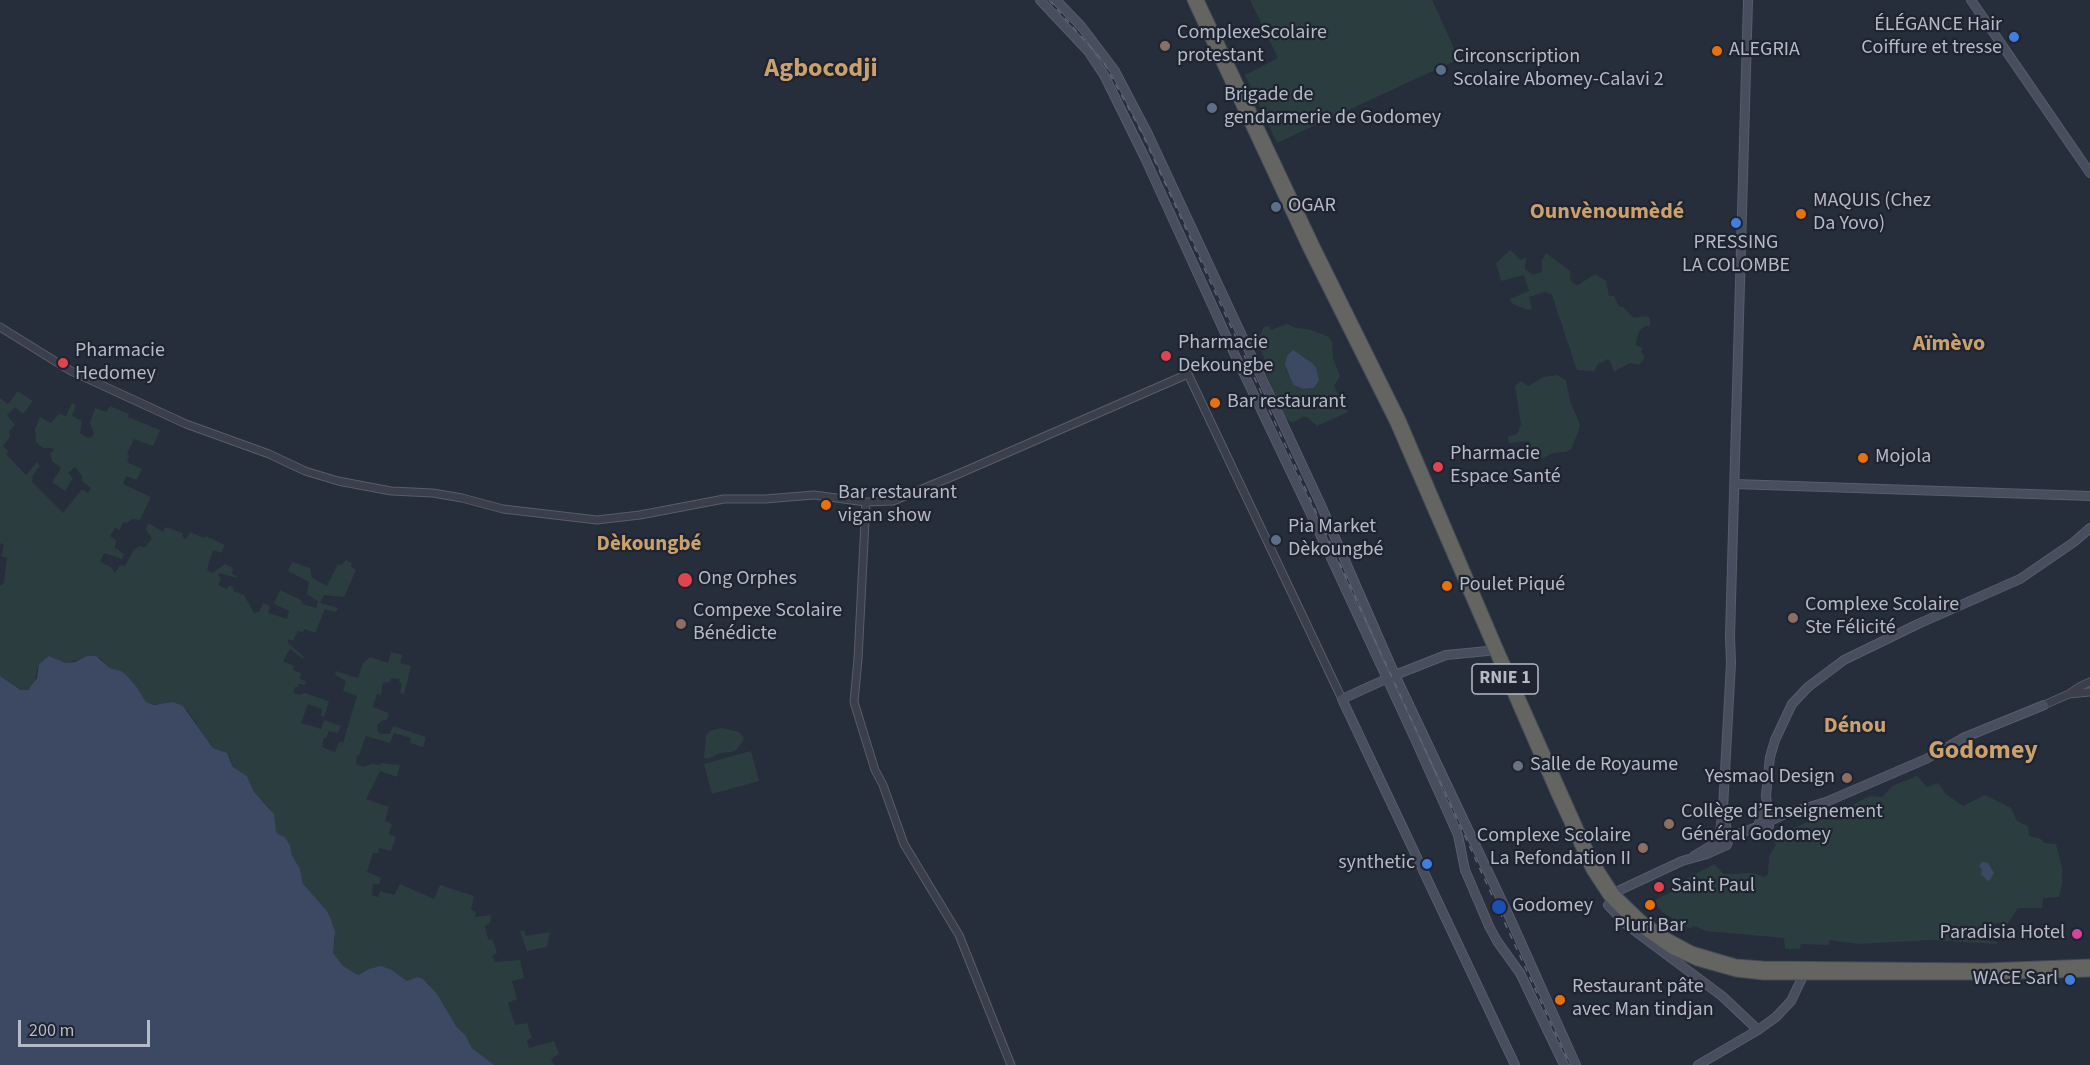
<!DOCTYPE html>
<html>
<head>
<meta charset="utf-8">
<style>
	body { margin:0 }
	#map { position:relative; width:2090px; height:1065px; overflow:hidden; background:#262d3b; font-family:"Source Sans 3",sans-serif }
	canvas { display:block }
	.scale { position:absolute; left:18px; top:1020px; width:132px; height:27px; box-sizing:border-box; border:3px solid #b5bac7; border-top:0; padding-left:8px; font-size:18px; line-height:21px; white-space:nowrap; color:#b5bac7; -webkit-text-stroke:4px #1f2430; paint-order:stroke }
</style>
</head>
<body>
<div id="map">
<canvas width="2090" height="1065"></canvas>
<div class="scale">200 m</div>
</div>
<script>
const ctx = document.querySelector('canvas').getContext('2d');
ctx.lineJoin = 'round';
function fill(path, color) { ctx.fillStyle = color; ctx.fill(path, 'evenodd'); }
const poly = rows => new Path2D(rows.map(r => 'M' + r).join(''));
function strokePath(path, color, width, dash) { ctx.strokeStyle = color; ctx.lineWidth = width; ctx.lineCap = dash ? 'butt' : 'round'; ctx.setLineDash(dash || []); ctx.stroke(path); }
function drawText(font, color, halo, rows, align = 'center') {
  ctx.font = font + ' "Source Sans 3",sans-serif'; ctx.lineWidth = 4.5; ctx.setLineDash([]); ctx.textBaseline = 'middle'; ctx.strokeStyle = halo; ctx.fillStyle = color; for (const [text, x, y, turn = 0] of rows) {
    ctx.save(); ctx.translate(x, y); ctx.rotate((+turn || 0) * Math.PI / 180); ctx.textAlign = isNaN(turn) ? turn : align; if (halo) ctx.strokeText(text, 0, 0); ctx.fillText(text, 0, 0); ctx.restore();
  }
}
fill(poly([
	[1250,0,1432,0,1459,59,1277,143,1245,75,1278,58],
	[1510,250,1521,260,1526,257,1525,269,1533,275,1542,272,1542,260,1546,253,1570,271,1571,281,1574,284,1578,285,1595,274,1606,281,1609,296,1614,296,1619,307,1623,307,1634,318,1646,316,1650,318,1650,326,1645,326,1640,330,1636,341,1636,345,1643,348,1641,351,1645,358,1639,365,1630,363,1614,372,1611,363,1608,359,1598,364,1594,371,1577,370,1552,295,1545,292,1529,297,1532,309,1528,310,1512,304,1510,299,1529,291,1524,275,1501,281,1496,263],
	[1287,324,1296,328,1308,329,1329,337,1332,342,1333,358,1340,376,1334,386,1348,412,1317,426,1307,417,1303,417,1292,423,1283,416,1264,368,1266,363,1256,337,1260,335,1264,327,1269,326,1271,330],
	[1287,356,1307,359,1315,388,1304,389,1293,385,1286,369],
	[1557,375,1566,380,1570,401,1580,425,1579,430,1571,449,1565,452,1553,453,1539,460,1533,454,1530,443,1527,441,1509,443,1508,437,1517,434,1521,424,1515,386,1520,381,1529,386,1543,377],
	[18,391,33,401,23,414,15,407,7,415,15,425,9,431,10,437,3,446,8,451,7,455,26,475,37,462,40,466,33,475,32,482,63,513,82,489,88,493,91,488,82,481,82,476,75,467,68,473,73,478,65,491,52,482,61,468,52,461,50,454,54,450,52,448,43,448,36,442,35,429,40,417,51,423,59,414,66,416,72,403,76,405,72,416,82,421,80,433,88,438,92,437,94,433,90,423,95,408,106,412,110,406,129,414,128,417,160,430,153,446,134,439,127,454,129,456,127,462,142,469,137,480,126,476,123,484,151,497,140,520,132,519,127,523,123,522,120,530,115,528,110,536,116,540,115,548,124,554,122,559,104,553,100,562,111,567,115,573,120,565,125,566,133,551,139,546,144,547,147,545,152,538,146,530,148,523,163,532,165,527,183,533,182,536,186,539,190,532,204,538,206,536,225,545,221,553,213,550,207,570,212,573,225,564,233,568,232,574,237,576,236,578,220,573,218,575,221,579,218,585,227,589,229,585,234,588,233,591,244,595,254,613,259,612,263,603,270,606,268,613,287,619,289,611,274,604,280,590,301,600,303,604,316,608,318,601,307,594,309,582,288,571,292,562,310,568,312,578,327,586,338,564,341,565,346,560,352,563,351,566,356,570,344,597,324,595,320,603,338,608,336,612,325,609,315,633,305,629,303,632,298,631,293,641,288,639,288,643,304,657,303,659,290,649,283,661,294,666,293,670,301,673,300,679,306,681,305,685,299,684,298,687,295,687,293,693,299,695,304,693,329,701,324,717,321,716,322,709,308,704,301,723,321,729,324,720,341,726,338,733,329,731,326,738,324,738,322,747,335,752,339,742,343,743,357,696,343,691,346,681,335,675,336,671,358,678,363,663,370,657,388,663,391,652,402,655,400,663,411,666,404,694,400,693,402,684,399,682,400,679,391,678,390,682,383,683,381,695,377,694,373,707,389,713,387,720,383,720,377,725,378,732,381,734,390,734,393,726,426,737,423,747,410,743,411,738,394,733,390,743,366,736,359,755,357,755,356,764,363,767,372,764,380,765,381,763,400,765,397,777,380,771,366,799,389,807,385,821,392,824,389,834,396,837,391,851,379,848,378,853,373,853,367,872,381,878,379,884,373,884,372,895,378,897,380,891,394,895,400,884,434,899,440,885,474,896,471,910,476,912,475,917,491,915,490,923,485,926,488,939,493,940,497,953,492,956,495,962,520,960,524,978,512,981,517,999,508,1003,515,1025,527,1023,532,1038,527,1040,529,1048,554,1041,559,1054,551,1059,554,1065,494,1065,472,1048,466,1036,456,1026,428,983,407,981,392,970,364,971,358,975,343,966,333,953,335,938,303,884,300,869,292,855,290,845,285,837,278,834,276,831,271,810,254,792,247,776,233,767,230,757,222,751,213,748,187,710,161,704,151,704,146,702,136,686,126,675,121,671,110,668,100,658,92,656,66,663,49,656,39,664,34,683,32,687,24,691,0,676,0,586,4,583,7,558,1,556,4,545,0,543,0,398,8,404],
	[721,728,739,732,744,738,743,741,736,750,731,752,720,753,708,759,704,758,706,735,710,731],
	[751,751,759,781,712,794,704,764],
	[1917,776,1927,787,1938,783,1946,794,1963,806,1985,795,2011,808,2017,821,2028,826,2029,836,2041,839,2044,843,2056,844,2062,868,2062,884,2059,897,2043,898,2042,908,2018,908,2006,926,2000,923,1992,924,1987,930,1986,937,1988,940,1997,942,1997,944,1931,940,1857,944,1830,940,1829,945,1801,944,1800,949,1785,949,1784,938,1706,931,1694,926,1690,929,1662,912,1653,901,1671,892,1685,891,1686,879,1714,864,1724,874,1752,873,1765,877,1768,874,1769,856,1776,845,1772,838,1814,819,1840,820,1846,816,1846,808,1870,796,1882,797,1892,786],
	[520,931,524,931,526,936,550,932,547,947,527,951]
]), '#2c3d40');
fill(poly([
	[1293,350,1312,363,1316,368,1319,380,1314,388,1304,389,1293,385,1285,365,1287,356],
	[49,656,66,663,75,662,87,656,96,656,110,668,121,671,126,675,136,686,146,702,154,705,173,702,183,706,213,748,227,753,233,767,247,776,254,792,274,814,276,831,278,834,285,837,290,845,292,855,300,869,303,884,326,910,330,917,335,932,333,953,343,966,358,975,369,969,381,966,392,970,407,981,418,977,423,979,437,994,456,1026,466,1036,472,1048,494,1065,0,1065,0,676,21,690,28,690,37,678,39,664],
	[1982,862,1988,863,1994,873,1990,880,1988,881,1981,874,1982,870,1979,866]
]), '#3d4962');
const tertiary = poly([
	[0,327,71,371,186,424,269,454,305,471,338,481,391,491,433,493,462,498,503,509,597,520,640,515,724,499,765,499,814,495,866,502,893,501,956,475,1188,374,1342,699],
	[866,502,858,659,854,702,875,770,883,785,904,844,959,935,1011,1065],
	[2069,694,2090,692],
	[2044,705,2069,694,2081,686,2090,682]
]);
const secondary = poly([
	[1040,0,1088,51,1104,75,1145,158,1234,353,1308,508,1415,739,1458,835,1465,870,1489,926,1497,941,1520,973,1564,1065],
	[1056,0,1081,26,1115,71,1148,134,1320,503,1395,675,1510,918,1576,1065],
	[1971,0,2090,173],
	[1735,484,2090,496],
	[1498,650,1446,655,1395,675,1342,699,1515,1065],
	[1725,818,1728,841,1727,845,1707,854,1682,861,1620,890,1608,905,1627,925,1722,996,1758,1030],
	[1769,826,1766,795,1770,757,1775,740,1792,704,1808,687,1844,660,1918,624,2020,579,2074,542,2090,528],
	[1757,827,1785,814,1826,802,1926,759,1963,738,2044,705],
	[1719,841,1723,808,1731,663,1730,636,1748,0],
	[1694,856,1719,841,1757,827,1762,817,1763,808],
	[1698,1065,1758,1030,1776,1017,1791,1001,1804,974]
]);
const trunk = poly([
	[1192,0,1308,249,1395,423,1556,794,1591,870,1608,896,1634,923,1673,950,1697,961,1736,972,1763,975,1984,975,2090,972],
	[1199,0,1315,246,1401,420,1499,650,1586,845,1600,871,1615,894,1642,920,1666,937,1692,951,1736,964,1763,966,1985,968,2090,964]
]);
strokePath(tertiary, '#585d69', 9);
strokePath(secondary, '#585d69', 10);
strokePath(trunk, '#454a56', 11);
strokePath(tertiary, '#3a3f4b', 7);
strokePath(secondary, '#484e5e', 8);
strokePath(trunk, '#646461', 9);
strokePath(poly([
	[1049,0,1103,61,1142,133,1570,1065]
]), '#5e6574', 1.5, [6, 6]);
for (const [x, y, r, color] of [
	[2014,37,6,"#3f7fe0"],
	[1165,46,6,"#8d6e63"],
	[1717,51,6,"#e8710a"],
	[1441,70,6,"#5c6f8a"],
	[1212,108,6,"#5c6f8a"],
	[1276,207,6,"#5c6f8a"],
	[1801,214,6,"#e8710a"],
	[1736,223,6,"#3f7fe0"],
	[1166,356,6,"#e0444e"],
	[63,363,6,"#e0444e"],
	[1215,403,6,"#e8710a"],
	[1863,458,6,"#e8710a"],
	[1438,467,6,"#e0444e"],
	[826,505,6,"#e8710a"],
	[1276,540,6,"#5c6f8a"],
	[685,580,8,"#e0444e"],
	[1447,586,6,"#e8710a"],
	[1793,618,6,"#8d6e63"],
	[681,624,6,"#8d6e63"],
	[1518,766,6,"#6b7280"],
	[1847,778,6,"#8d6e63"],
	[1669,824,6,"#8d6e63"],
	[1643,848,6,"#8d6e63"],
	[1427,864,6,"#3f7fe0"],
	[1659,887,6,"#e0444e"],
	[1650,905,6,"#e8710a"],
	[1499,907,8,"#1a4fb4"],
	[2077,934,6,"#d1479c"],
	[2070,980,6,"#3f7fe0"],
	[1560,1000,6,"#e8710a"]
]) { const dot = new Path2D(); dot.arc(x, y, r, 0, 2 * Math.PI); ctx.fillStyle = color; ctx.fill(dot); strokePath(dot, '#1f2430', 2); }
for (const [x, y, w] of [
	[1505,679,66]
]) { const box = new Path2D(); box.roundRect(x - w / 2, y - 15, w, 30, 4.5); ctx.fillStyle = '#1f2430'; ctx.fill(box); strokePath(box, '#b5bac7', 1.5); }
drawText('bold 18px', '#b5bac7', null, [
	["RNIE 1",1505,679]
]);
drawText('20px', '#b5bac7', '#1f2430', [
	["ÉLÉGANCE Hair",2002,26,"right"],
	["Coiffure et tresse",2002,49,"right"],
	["ComplexeScolaire",1177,34],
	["protestant",1177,57],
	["ALEGRIA",1729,51],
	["Circonscription",1453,58],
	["Scolaire Abomey-Calavi 2",1453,81],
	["Brigade de",1224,96],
	["gendarmerie de Godomey",1224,119],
	["MAQUIS (Chez",1813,202],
	["Da Yovo)",1813,225],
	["OGAR",1288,207],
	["PRESSING",1736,244,"center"],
	["LA COLOMBE",1736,267,"center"],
	["Pharmacie",1178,344],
	["Dekoungbe",1178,367],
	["Pharmacie",75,352],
	["Hedomey",75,375],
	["Bar restaurant",1227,403],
	["Pharmacie",1450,455],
	["Espace Santé",1450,478],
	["Mojola",1875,458],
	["Bar restaurant",838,494],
	["vigan show",838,517],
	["Pia Market",1288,528],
	["Dèkoungbé",1288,551],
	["Ong Orphes",698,580],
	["Poulet Piqué",1459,586],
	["Complexe Scolaire",1805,606],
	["Ste Félicité",1805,629],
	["Compexe Scolaire",693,612],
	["Bénédicte",693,635],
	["Salle de Royaume",1530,766],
	["Yesmaol Design",1835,778,"right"],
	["Collège d’Enseignement",1681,813],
	["Général Godomey",1681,836],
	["Complexe Scolaire",1631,837,"right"],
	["La Refondation II",1631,860,"right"],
	["synthetic",1415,864,"right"],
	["Saint Paul",1671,887],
	["Godomey",1512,907],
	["Pluri Bar",1650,927,"center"],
	["Paradisia Hotel",2065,934,"right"],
	["WACE Sarl",2058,980,"right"],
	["Restaurant pâte",1572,988],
	["avec Man tindjan",1572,1011]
], 'left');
drawText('bold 21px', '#caa06d', '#1f2430', [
	["Dèkoungbé",649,545]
]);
drawText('bold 22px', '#caa06d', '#1f2430', [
	["Ounvènoumèdé",1607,213],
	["Aïmèvo",1949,345],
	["Dénou",1855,727]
]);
drawText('bold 26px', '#caa06d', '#1f2430', [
	["Agbocodji",821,70],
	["Godomey",1983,752]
]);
</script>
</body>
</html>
